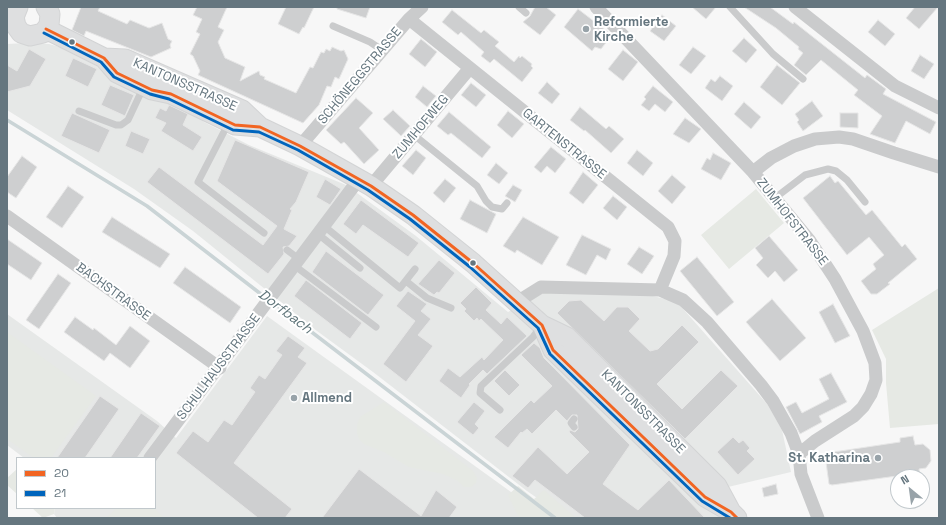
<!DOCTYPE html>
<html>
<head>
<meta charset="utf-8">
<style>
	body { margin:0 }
	#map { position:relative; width:946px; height:525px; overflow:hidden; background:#f7f7f7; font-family:"Space Grotesk",sans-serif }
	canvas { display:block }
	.frame { position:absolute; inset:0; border:8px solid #65767f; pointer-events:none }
	.legend { position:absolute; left:16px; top:457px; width:140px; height:52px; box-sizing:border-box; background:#fff; border:1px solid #c1c8cc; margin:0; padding:5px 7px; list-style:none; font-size:12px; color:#65767f }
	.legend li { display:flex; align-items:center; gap:8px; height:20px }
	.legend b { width:20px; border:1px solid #c1c8cc }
	.north { position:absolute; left:890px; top:469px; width:40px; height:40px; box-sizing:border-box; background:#fff; border:1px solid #c1c8cc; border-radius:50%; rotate:331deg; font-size:11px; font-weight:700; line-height:16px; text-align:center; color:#65767f }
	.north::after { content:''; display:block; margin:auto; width:14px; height:18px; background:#98a3a9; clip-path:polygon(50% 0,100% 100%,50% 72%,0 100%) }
</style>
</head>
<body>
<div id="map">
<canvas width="946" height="525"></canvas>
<div class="frame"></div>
<ul class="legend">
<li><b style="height:5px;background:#f26522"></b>20</li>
<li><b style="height:5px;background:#0065bd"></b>21</li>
</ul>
<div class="north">N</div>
</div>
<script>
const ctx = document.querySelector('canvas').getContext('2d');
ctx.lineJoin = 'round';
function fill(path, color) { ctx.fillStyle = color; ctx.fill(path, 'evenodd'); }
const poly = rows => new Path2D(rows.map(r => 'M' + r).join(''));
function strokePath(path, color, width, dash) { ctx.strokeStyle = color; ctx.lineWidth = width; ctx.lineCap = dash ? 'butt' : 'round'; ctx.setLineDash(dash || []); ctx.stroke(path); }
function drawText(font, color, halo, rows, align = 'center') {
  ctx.font = font + ' "Space Grotesk",sans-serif'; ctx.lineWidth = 4; ctx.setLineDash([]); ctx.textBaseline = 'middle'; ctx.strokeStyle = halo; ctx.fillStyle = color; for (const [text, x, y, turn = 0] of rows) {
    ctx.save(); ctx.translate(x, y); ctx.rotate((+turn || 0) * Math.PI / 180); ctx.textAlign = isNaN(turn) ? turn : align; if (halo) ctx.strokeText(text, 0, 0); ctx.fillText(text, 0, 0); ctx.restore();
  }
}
fill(poly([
	[27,43,49,44,63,48,99,67,195,110,204,122,249,145,346,185,416,236,508,312,547,291,653,296,677,302,768,405,782,430,791,472,728,487,718,518,566,518,527,491,373,372,317,331,193,231,134,189,7,110,7,44],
	[7,314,157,421,176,438,267,316,547,518,57,518,54,514,55,508,155,508,155,458,24,458,7,445]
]), '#e6e8e7');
fill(poly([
	[756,189,784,223,729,269,701,235],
	[939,288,939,424,890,428,886,383,886,359,872,330],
	[7,332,96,396,51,458,34,458,7,439],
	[384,402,473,471,477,478,476,483,471,487,464,487,458,481,443,474,409,467,384,452,364,444,359,439,357,433,357,425,360,417],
	[17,469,17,494,7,485,7,478],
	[518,486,534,499,544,490,576,518,521,518,517,514,508,495],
	[32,508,55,508,54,514,43,518],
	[117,508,154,508,164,518,106,518]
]), '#e6e9e4');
strokePath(poly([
	[7,120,147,206,266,298],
	[271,301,555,518]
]), '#cad4d6', 3.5);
const building = poly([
	[81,7,100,7,98,11,127,24,130,20,149,28,162,23,168,39,172,41,170,45,171,48,151,57,86,31,84,36,72,30,81,7],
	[197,7,227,7,218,27,224,30,218,42,225,58,245,67,240,81,259,71,260,75,265,77,264,79,296,93,310,67,313,68,321,52,324,53,326,49,330,51,332,47,341,51,344,50,348,59,339,79,335,77,331,87,327,86,319,105,303,123,198,75,200,71,193,56,190,54,200,34,196,32,202,19,193,15,197,7],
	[286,7,314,7,304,28,303,27,299,34,278,24,286,7],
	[337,7,370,7,366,18,337,9,337,7],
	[535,7,546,7,556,15,540,35,523,22,530,16,535,7],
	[692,7,716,7,706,19,692,7],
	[744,7,770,7,793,24,794,22,865,78,867,75,886,89,883,94,936,122,930,134,906,121,895,143,870,134,882,116,854,95,858,90,821,60,806,75,794,65,803,53,798,49,799,47,776,28,744,7],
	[915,7,938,7,919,29,906,18,915,7],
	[578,9,608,32,606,36,608,40,601,49,595,47,592,51,564,27,578,9],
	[452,10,481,33,484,30,499,42,495,46,514,62,519,56,520,58,522,56,532,64,531,66,533,68,522,82,494,59,490,63,481,56,484,52,461,32,458,35,442,22,452,10],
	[662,15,676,26,664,41,650,31,662,15],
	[878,20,895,34,885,46,868,32,878,20],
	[744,38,757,50,746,63,732,51,744,38],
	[421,39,437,52,425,67,409,54,421,39],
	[693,47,706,56,691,74,679,65,693,47],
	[29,49,46,59,30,86,7,92,7,65,17,71,29,49],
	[623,50,638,62,623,81,608,69,623,50],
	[920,55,934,64,924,79,911,71,920,55],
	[73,58,97,69,88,87,65,76,73,58],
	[777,65,800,83,782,105,760,87,777,65],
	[720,76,733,86,722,101,705,88,711,79,715,82,720,76],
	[547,82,560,94,552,104,538,93,547,82],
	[471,83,486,95,476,107,461,95,471,83],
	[110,85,134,95,125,116,101,105,110,85],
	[423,86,436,96,427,107,415,97,423,86],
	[653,86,673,102,665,112,655,104,649,111,641,105,646,99,644,97,653,86],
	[356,98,373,113,359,128,379,150,364,164,344,142,341,144,326,130,356,98],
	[812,101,823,116,803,131,797,122,799,120,795,114,812,101],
	[744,102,761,117,751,129,734,114,744,102],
	[169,105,188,114,183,125,202,137,193,151,161,131,166,123,155,118,160,108,166,111,169,105],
	[580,107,606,129,609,126,624,139,611,153,585,130,584,131,570,120,580,107],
	[393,110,410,126,401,136,383,119,393,110],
	[508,111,524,124,512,138,497,125,508,111],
	[449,112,491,147,482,158,451,133,448,135,437,126,449,112],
	[72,113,110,130,99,153,61,136,72,113],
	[840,113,858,113,858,128,840,127,840,113],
	[685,118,701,129,689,143,673,134,685,118],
	[131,131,150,139,143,154,125,146,131,131],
	[235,140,309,172,296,202,290,209,292,210,284,229,297,236,289,246,283,247,284,254,268,274,147,182,159,167,263,245,277,226,217,181,235,140],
	[551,147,566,159,555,173,547,166,541,173,534,167,551,147],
	[416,150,426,158,413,175,402,166,416,150],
	[637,150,653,163,643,176,627,163,637,150],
	[713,153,731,163,721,180,701,169,707,158,710,160,713,153],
	[22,156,37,167,16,198,7,192,7,177,22,156],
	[496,163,508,173,499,184,487,175,496,163],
	[583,172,598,185,583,204,569,193,583,172],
	[672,175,686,187,672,204,658,191,672,175],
	[830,176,835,183,838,181,866,215,872,210,902,247,905,244,917,259,888,283,890,284,877,294,871,294,861,281,876,269,873,264,884,255,869,237,847,255,803,198,830,176],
	[325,179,341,189,330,205,316,197,325,179],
	[445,179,456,188,444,203,433,193,445,179],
	[513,185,522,190,515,202,505,196,513,185],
	[68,186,84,197,62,228,46,217,68,186],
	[613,196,627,207,617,220,603,208,613,196],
	[361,200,419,243,408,257,363,225,356,234,343,224,361,200],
	[470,200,496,214,487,233,460,219,470,200],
	[112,217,170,254,160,268,102,232,112,217],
	[523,217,559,237,542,265,517,250,515,253,503,246,523,217],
	[582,235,611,249,606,260,597,255,586,275,566,265,582,235],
	[769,236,798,270,784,282,775,271,768,278,756,265,763,258,755,248,769,236],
	[7,239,42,263,31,280,7,264,7,239],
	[639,247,654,256,642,274,627,264,639,247],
	[326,251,384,295,368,315,312,272,326,251],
	[697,257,734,302,717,316,680,271,697,257],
	[439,260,455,273,439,293,437,292,434,295,418,284,439,260],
	[185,267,241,307,230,323,173,283,185,267],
	[58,274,71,283,39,329,26,320,58,274],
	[306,280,362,323,350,339,294,296,306,280],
	[476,287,492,303,486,310,501,324,507,317,527,336,487,374,483,370,469,384,470,385,461,398,439,381,448,368,460,377,482,357,484,360,503,340,481,319,479,321,477,318,474,321,464,311,466,309,460,303,476,287],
	[408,291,427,304,421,311,431,319,418,335,433,346,406,382,383,364,415,321,396,306,408,291],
	[772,299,806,338,780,361,746,322,772,299],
	[581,300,604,321,617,307,628,307,640,319,629,331,650,351,658,349,682,325,699,342,657,384,682,409,721,370,738,386,685,439,557,313,569,301,581,300],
	[833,304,850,336,835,343,819,312,833,304],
	[75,317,93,330,94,328,116,345,130,326,150,341,130,368,110,353,104,361,64,332,75,317],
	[288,336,305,348,298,357,307,363,234,463,292,509,285,518,258,518,176,453,193,431,208,442,224,420,232,425,255,392,250,388,259,375,265,379,282,355,276,351,288,336],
	[534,343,540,348,544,358,552,366,630,445,603,484,638,510,669,480,705,518,585,518,535,480,528,488,512,476,538,447,567,474,589,452,569,432,570,430,575,432,578,429,577,415,572,415,567,421,556,410,532,434,527,429,522,433,521,432,508,448,494,437,531,400,534,403,552,386,521,355,534,343],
	[505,370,520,385,509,396,494,381,505,370],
	[831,373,847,402,819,416,822,422,800,434,786,407,796,402,802,413,829,399,819,379,831,373],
	[100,396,119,409,85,458,57,458,100,396],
	[474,402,485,411,475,424,479,428,473,435,457,422,474,402],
	[141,413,160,426,137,458,110,458,141,413],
	[913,436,915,445,923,444,930,450,931,461,926,468,919,469,920,477,904,477,904,475,832,485,829,484,825,455,828,455,827,453,900,442,900,438,913,436],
	[733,437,739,443,743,440,750,448,747,451,755,459,738,475,717,452,733,437],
	[359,469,421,516,436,490,457,507,449,518,322,518,359,469],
	[776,484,778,494,764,497,762,488,776,484]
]);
fill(building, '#cecfd0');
strokePath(building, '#e6e6e6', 1);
const secondary = poly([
	[18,7,14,17,16,26,21,33,30,36,43,33,49,25,50,14,46,7],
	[46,29,104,58,125,59,242,110,260,127,300,146,371,186,413,215,473,263,542,325,567,337,717,486,731,512,737,518],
	[104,58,117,73,152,90,171,94,235,125,260,127],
	[542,325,553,350,705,497,731,512]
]);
strokePath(secondary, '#d3d4d5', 21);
strokePath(poly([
	[519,7,526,13],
	[730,7,773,54,803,79],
	[333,26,370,42,382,50],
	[79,111,116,125,121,125,128,120,144,86],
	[229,122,198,182,264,233],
	[414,135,477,186,486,201,492,207,502,209,507,203],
	[775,198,805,175,828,169,836,171,847,180,865,202],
	[324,226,400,288,415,269],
	[318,234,360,268],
	[287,250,299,259],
	[295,266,376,327],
	[406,281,427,298,451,308],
	[500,410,480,393,481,386,533,337,541,326],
	[574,427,571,423,574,419]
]), '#cacbcc', 7);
strokePath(poly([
	[596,7,753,172,810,241,835,279,863,331,875,363,876,380,871,394,863,407,854,416,815,441,799,454],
	[795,7,895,86,939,108],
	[409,19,668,227,675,241,674,256,660,290],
	[300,146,409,19,422,7],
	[753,172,771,158,794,146,815,139,839,137,853,139,894,153,939,167],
	[371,186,470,68],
	[7,216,220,368],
	[517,302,541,287,660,290,683,300,707,322,761,385,773,401,791,433,799,454,801,474,818,518],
	[150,458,359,179]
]), '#cacbcc', 13);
strokePath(secondary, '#dedfe0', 19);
strokePath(poly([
	[46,29,104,58,117,73,152,90,171,94,235,125,260,127,300,146,371,186,413,215,473,263,542,325,553,350,705,497,731,512,737,518]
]), '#f26522', 3);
strokePath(poly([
	[44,33,101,62,114,77,150,94,169,99,233,130,259,132,298,150,368,190,410,219,470,267,538,328,550,354,702,501,730,518]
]), '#0065bd', 3);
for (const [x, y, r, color] of [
	[586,29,4,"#98a3a9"],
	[72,42,3.5,"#65767f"],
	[473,263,3.5,"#65767f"],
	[294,398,4,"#98a3a9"],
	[878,458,4,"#98a3a9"]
]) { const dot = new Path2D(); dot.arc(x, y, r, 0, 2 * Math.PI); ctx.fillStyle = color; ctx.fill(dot); strokePath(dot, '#fff', 1.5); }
drawText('bold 13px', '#65767f', '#fff', [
	["Reformierte",594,22],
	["Kirche",594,37],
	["Allmend",302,398],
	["St. Katharina",870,458,"right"]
], 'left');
drawText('13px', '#65767f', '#fff', [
	["SCHÖNEGGSTRASSE",360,76,-50],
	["KANTONSSTRASSE",185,85,24],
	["ZUMHOFWEG",421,127,-50],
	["GARTENSTRASSE",564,144,39],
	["ZUMHOFSTRASSE",792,222,52],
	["BACHSTRASSE",113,292,36],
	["SCHULHAUSSTRASSE",219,367,-53],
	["KANTONSSTRASSE",643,412,45]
]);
drawText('italic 14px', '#5f757a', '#fff', [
	["Dorfbach",285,312,37]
]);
</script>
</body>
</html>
